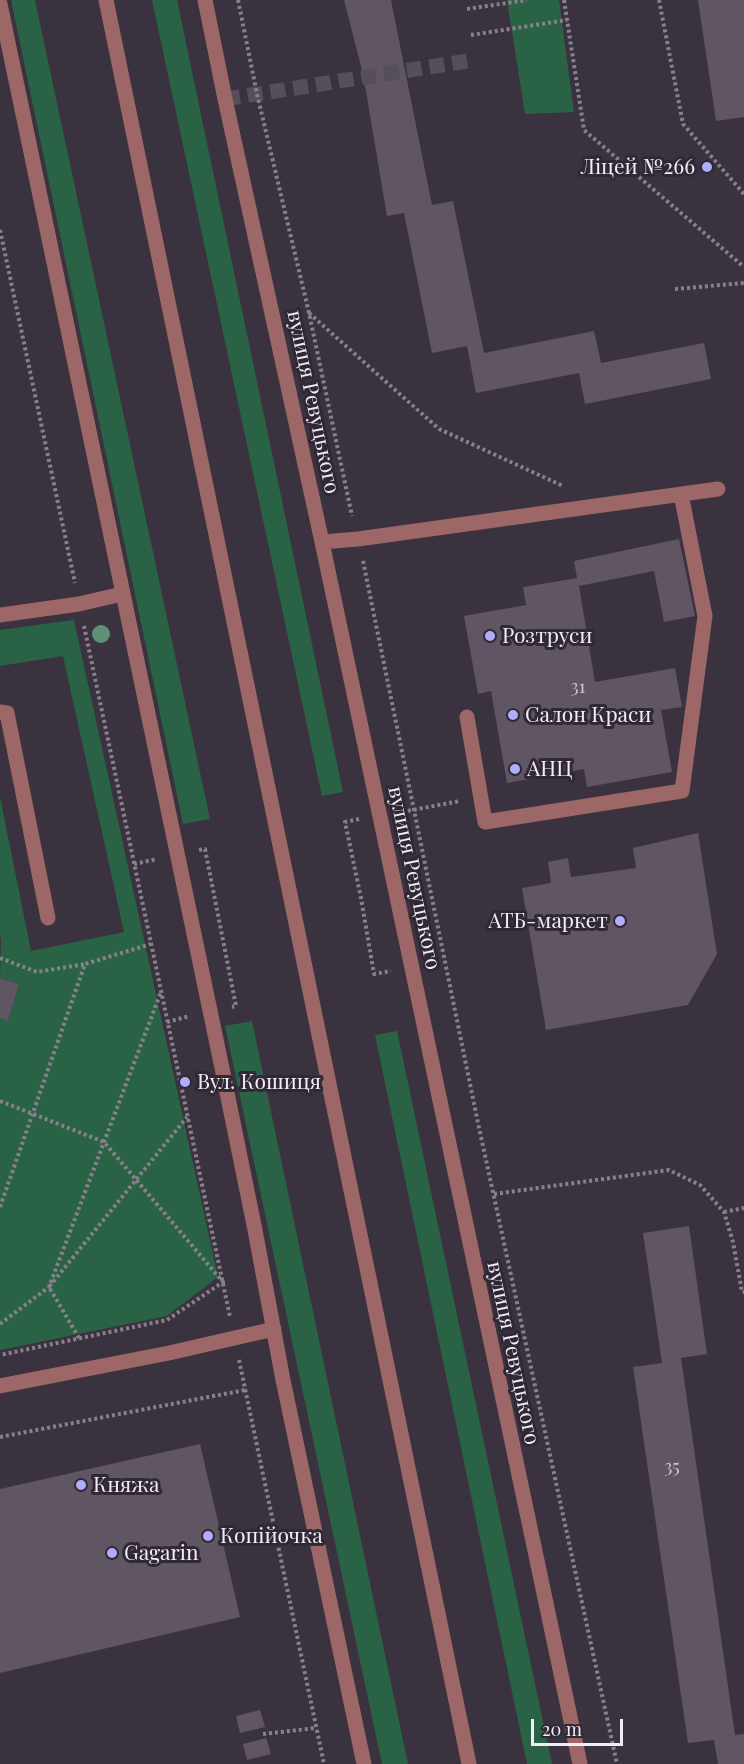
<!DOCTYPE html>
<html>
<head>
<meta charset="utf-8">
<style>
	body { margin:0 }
	#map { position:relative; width:744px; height:1764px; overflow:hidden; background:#3b323f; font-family:"Playfair Display",serif }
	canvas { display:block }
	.scale { position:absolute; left:531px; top:1719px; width:92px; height:27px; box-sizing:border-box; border:3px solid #f2ecf5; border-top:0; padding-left:8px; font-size:18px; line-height:21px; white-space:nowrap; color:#f2ecf5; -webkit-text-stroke:4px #302835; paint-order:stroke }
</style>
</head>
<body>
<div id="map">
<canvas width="744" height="1764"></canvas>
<div class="scale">20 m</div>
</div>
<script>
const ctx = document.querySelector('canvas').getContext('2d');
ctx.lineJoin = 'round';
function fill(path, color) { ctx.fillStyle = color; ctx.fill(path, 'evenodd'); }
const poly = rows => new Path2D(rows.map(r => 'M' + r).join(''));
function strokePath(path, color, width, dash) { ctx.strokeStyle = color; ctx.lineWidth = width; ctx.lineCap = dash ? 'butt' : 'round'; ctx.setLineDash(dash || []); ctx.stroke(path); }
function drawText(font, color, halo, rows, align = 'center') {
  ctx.font = font + ' "Playfair Display",serif'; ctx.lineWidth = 6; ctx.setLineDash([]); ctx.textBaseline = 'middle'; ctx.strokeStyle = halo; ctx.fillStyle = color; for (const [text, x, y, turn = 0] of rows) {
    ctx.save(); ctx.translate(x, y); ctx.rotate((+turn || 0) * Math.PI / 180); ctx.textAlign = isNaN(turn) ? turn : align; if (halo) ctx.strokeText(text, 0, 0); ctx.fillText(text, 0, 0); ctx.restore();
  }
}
fill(poly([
	[11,0,35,0,210,819,183,824],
	[152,0,177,0,343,792,322,796],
	[507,0,559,0,574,112,525,114],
	[74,620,218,1277,167,1316,0,1350,0,1018,8,1020,19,984,0,978,1,938,0,937,0,797,31,951,124,932,63,656,0,666,0,630],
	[252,1021,408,1764,382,1764,225,1026],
	[397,1031,552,1764,527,1764,375,1035]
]), '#2a6245');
fill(poly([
	[344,0,391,0,432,205,453,201,484,353,594,331,601,363,704,343,711,379,585,404,579,373,476,393,467,346,432,353,404,213,387,216,363,74],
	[698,0,744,0,744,117,716,121],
	[679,539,695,616,664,622,654,571,579,586,595,682,675,668,682,707,661,710,672,772,587,787,584,769,507,783,491,691,478,694,464,616,526,605,523,587,577,578,574,561],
	[698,833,717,954,688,1005,546,1030,522,888,551,883,548,862,568,858,571,877,636,868,633,848],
	[0,978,19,984,8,1021,0,1018],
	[689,1226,707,1354,681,1358,735,1735,744,1734,744,1764,718,1764,714,1740,688,1743,633,1367,662,1363,643,1233],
	[200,1444,240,1617,0,1673,0,1489],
	[260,1710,265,1727,240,1733,236,1716],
	[266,1738,271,1754,247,1760,243,1744]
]), '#5f5563');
strokePath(poly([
	[225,99,474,60]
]), '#564e5a', 15, [15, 8]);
strokePath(poly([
	[238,0,257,94,309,313,352,516],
	[564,0,584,130,744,267],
	[659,0,683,124,744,194],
	[467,9,527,0],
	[471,35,567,20],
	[0,230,75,583],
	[675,289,744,283],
	[309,313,439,429,563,486],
	[363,561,478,1123,617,1764],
	[84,626,230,1317],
	[402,812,460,801],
	[359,819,345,822,361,898,374,974,391,971],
	[199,850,205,849,236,1006,232,1007],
	[134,864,157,859],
	[0,958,37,972,85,964],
	[167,1022,190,1016],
	[0,1101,104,1142,223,1282,167,1320,0,1355],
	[494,1194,669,1170,700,1185,724,1212,733,1242,742,1292,744,1292],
	[0,1207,85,964,151,944],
	[724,1212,744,1208],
	[0,1324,49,1287,161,992],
	[79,1338,49,1287,187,1117],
	[239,1360,324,1764],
	[0,1437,245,1390],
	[263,1734,316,1728]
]), '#88808b', 4, [3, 3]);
strokePath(poly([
	[106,0,469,1764],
	[205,0,225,99,322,542,580,1764],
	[0,4,222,1068,255,1230,283,1380,364,1764],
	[322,542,358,539,718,489],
	[0,615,79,604,122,594],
	[0,712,7,713,48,918],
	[467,717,485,822,682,791,705,616,681,494],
	[0,1386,169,1353,274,1329]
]), '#9d6667', 15);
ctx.fillStyle = '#5b9177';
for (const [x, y] of [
	[101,634]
]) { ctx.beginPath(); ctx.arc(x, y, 9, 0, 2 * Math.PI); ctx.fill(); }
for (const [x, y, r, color] of [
	[707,167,6,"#b0aefa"],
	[490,636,6,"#b0aefa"],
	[513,715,6,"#b0aefa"],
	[515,769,6,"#b0aefa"],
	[620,921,6,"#b0aefa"],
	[185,1082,6,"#b0aefa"],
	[81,1485,6,"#b0aefa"],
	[208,1536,6,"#b0aefa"],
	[112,1553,6,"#b0aefa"]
]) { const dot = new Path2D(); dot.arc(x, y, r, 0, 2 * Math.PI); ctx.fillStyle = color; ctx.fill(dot); strokePath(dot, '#302835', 2); }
drawText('18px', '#cdc6d0', null, [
	["31",578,687],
	["35",672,1467]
]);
drawText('21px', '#f2ecf5', '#302835', [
	["Ліцей №266",695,167,"right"],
	["Розтруси",502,636],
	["Салон Краси",525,715],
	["АНЦ",527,769],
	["АТБ-маркет",608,921,"right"],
	["Вул. Кошиця",197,1082],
	["Княжа",93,1485],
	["Копійочка",220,1536],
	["Gagarin",124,1553]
], 'left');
drawText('21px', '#f2ecf5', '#302835', [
	["вулиця Ревуцького",313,402,78],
	["вулиця Ревуцького",414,878,78],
	["вулиця Ревуцького",513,1353,78]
]);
</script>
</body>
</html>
